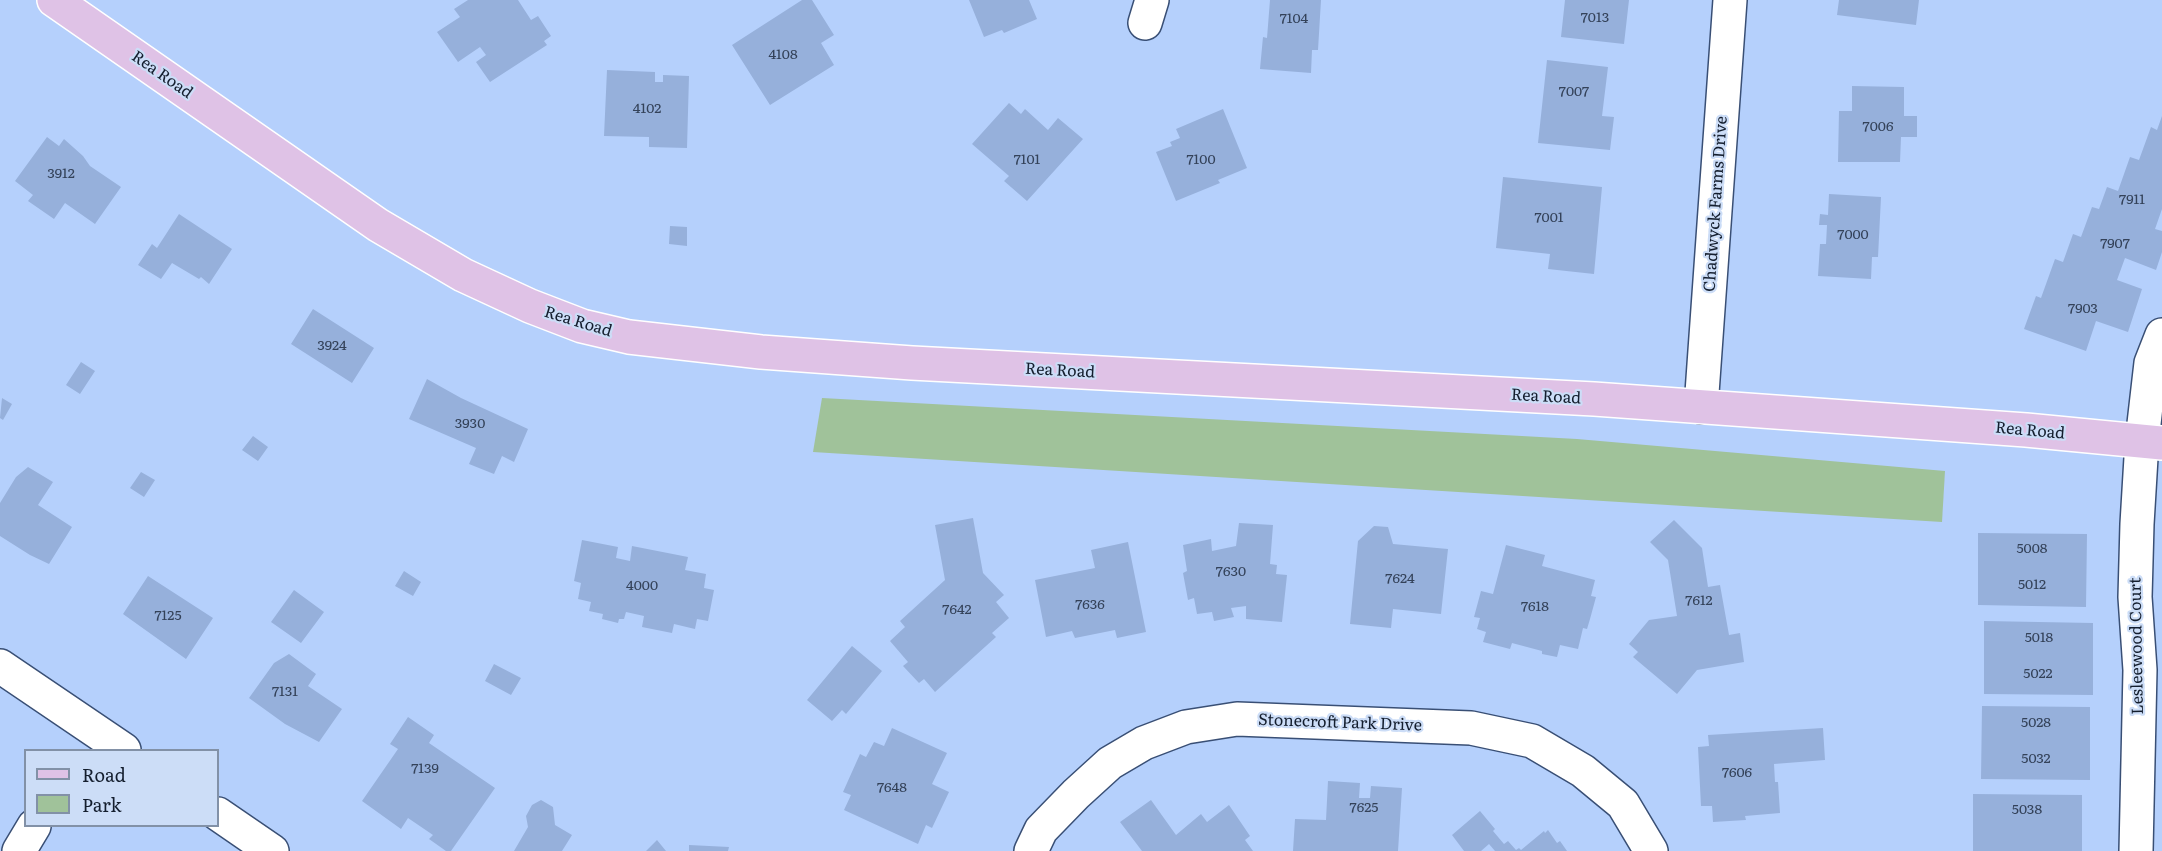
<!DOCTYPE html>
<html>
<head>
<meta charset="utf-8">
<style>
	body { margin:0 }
	#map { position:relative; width:2162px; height:851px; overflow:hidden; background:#b5d0fc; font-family:Literata,serif }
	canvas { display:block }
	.legend { position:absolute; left:24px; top:749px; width:195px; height:78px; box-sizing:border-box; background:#ccddf7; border:2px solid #8291a7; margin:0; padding:8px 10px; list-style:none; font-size:18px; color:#141e2e }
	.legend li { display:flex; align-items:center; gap:12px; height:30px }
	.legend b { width:30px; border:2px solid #8291a7 }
</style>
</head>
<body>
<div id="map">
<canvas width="2162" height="851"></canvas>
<ul class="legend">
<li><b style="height:8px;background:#dfc2e6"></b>Road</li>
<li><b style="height:16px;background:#a0c29a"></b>Park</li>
</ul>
</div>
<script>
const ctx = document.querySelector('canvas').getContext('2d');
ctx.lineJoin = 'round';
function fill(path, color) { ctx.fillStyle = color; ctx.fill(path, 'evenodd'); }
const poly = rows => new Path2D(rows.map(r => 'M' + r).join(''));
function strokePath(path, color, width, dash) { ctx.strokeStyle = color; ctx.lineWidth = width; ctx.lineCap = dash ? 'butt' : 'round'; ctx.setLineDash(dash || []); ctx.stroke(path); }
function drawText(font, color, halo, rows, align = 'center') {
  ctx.font = font + ' Literata,serif'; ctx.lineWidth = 4.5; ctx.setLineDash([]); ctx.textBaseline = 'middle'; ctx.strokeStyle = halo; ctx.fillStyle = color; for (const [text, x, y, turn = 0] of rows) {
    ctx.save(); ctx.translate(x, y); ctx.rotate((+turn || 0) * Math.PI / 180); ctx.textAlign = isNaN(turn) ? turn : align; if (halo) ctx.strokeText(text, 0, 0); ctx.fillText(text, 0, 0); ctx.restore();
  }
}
fill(poly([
	[822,398,1577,439,1945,471,1942,522,813,452]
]), '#a0c29a');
fill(poly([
	[468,0,518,0,531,20,538,16,551,36,544,41,547,45,490,82,476,62,486,55,480,47,458,62,437,32,460,17,454,9],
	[802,0,812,0,834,35,821,43,834,65,770,105,732,45],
	[969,0,1029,0,1037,19,1004,33,1002,30,984,37],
	[1270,0,1321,0,1318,50,1312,50,1311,73,1260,69,1263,37,1267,38],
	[1565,0,1629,0,1624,44,1561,37],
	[1839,0,1919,0,1916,25,1837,15],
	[1547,60,1608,67,1602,116,1614,117,1610,150,1538,143],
	[607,70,655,72,655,82,663,82,663,75,689,76,687,148,649,147,649,137,604,136],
	[1852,86,1904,87,1904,116,1917,116,1917,137,1901,137,1900,162,1838,162,1839,111,1852,111],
	[1009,103,1021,114,1025,109,1048,130,1058,118,1083,139,1027,201,1004,181,1009,176,972,144],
	[1223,109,1247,168,1218,180,1220,183,1176,201,1156,152,1172,146,1170,142,1180,138,1176,129],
	[2162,116,2162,209,2155,229,2162,231,2162,252,2156,270,2125,258,2117,280,2142,289,2128,332,2096,321,2086,351,2024,329,2036,296,2041,298,2055,259,2063,262,2073,234,2081,237,2092,207,2099,209,2107,187,2118,191,2130,157,2139,160,2151,127,2157,130],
	[47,137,59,146,64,139,83,156,90,166,121,187,95,224,65,203,54,219,28,201,33,195,15,181],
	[1503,177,1602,187,1594,274,1548,269,1550,254,1496,248],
	[1829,194,1881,197,1878,257,1872,257,1871,279,1818,276,1820,244,1826,244,1827,225,1819,225,1820,214,1828,215],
	[179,214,232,249,209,284,201,277,199,279,172,263,161,279,138,265,152,244,157,248],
	[670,226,687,227,687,246,669,244],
	[313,309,374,348,352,383,291,344],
	[81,362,95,371,80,394,66,385],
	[427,379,461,398,528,429,514,462,502,456,494,474,469,464,476,448,409,419],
	[2,398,12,404,3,420,0,418],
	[253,436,268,447,258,461,242,450],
	[28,467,53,482,38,505,72,527,49,564,30,555,0,536,0,503,16,477],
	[141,472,155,480,144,497,130,488],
	[973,518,983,573,1004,595,996,602,1009,618,992,633,996,637,935,692,924,679,919,683,903,666,908,662,890,641,905,627,900,621,945,580,935,525],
	[1674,520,1702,548,1708,587,1720,585,1729,635,1740,633,1744,662,1697,670,1677,694,1633,657,1638,652,1629,644,1649,620,1677,616,1668,560,1650,542],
	[1239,523,1273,525,1270,564,1277,565,1276,574,1287,575,1282,622,1246,619,1246,606,1231,608,1234,617,1214,621,1212,612,1197,614,1194,598,1188,600,1183,573,1187,571,1183,545,1211,539,1212,551,1236,546],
	[1374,526,1388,527,1393,544,1448,549,1441,614,1393,609,1391,628,1350,624,1358,541],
	[1978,533,2087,534,2086,607,1978,605],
	[582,540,618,547,616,558,630,561,632,546,688,557,685,570,706,574,704,588,714,590,708,621,697,619,695,629,674,624,672,633,642,627,644,616,626,612,624,619,619,619,618,623,602,619,603,614,589,611,591,602,578,599,581,583,574,581],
	[1128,542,1146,632,1117,638,1115,630,1075,638,1072,631,1046,637,1035,580,1095,568,1091,550],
	[1506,545,1545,555,1542,566,1595,580,1591,596,1596,597,1590,619,1587,629,1583,628,1578,649,1560,645,1557,657,1542,654,1542,651,1512,643,1510,649,1483,642,1486,632,1477,629,1480,618,1474,617,1481,591,1493,594],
	[404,571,421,582,413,596,395,586],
	[148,576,213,618,186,659,123,614],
	[294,590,324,612,301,643,271,622],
	[1984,621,2093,623,2093,695,1984,694],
	[852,646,882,671,846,714,842,710,832,721,807,700],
	[289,654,316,674,308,686,342,709,319,742,285,724,249,698,274,663],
	[494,664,521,678,511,695,485,681],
	[1982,706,2090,707,2090,780,1981,779],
	[408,717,434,735,429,743,495,788,451,851,446,851,429,839,433,835,408,818,401,829,362,801,398,749,390,744],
	[892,728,947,753,932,784,949,792,932,828,926,825,918,844,844,810,851,795,843,792,860,754,866,757,874,742,884,746],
	[1823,728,1825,760,1774,764,1775,782,1778,782,1780,813,1745,816,1746,820,1713,822,1712,806,1701,806,1698,747,1709,746,1708,735],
	[1328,781,1360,783,1359,798,1370,798,1371,786,1402,788,1398,851,1293,851,1295,819,1326,820],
	[1973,794,2082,795,2082,851,1973,851],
	[541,800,553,807,555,825,572,835,562,851,514,851,528,827,526,816,532,805],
	[1151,800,1176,835,1201,814,1207,822,1229,805,1250,836,1245,840,1253,851,1142,851,1120,822],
	[1480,811,1495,829,1493,831,1504,844,1508,841,1516,850,1519,848,1521,850,1544,831,1545,833,1548,830,1557,843,1560,841,1567,851,1495,851,1489,844,1481,851,1464,851,1452,835],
	[657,840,666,851,646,851],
	[689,845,729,847,728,851,689,851]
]), '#96b0db');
const minor = poly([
	[1145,23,1152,0],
	[1701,407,1730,0],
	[0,666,124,750],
	[218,814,272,851],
	[19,851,34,826],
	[1031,851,1041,830,1076,794,1110,763,1144,743,1186,727,1237,719,1471,728,1532,741,1583,771,1623,804,1651,851],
	[2136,851,2140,670,2135,597,2137,524,2142,441,2151,363,2162,335]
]);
const major = poly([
	[54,0,378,225,463,275,530,306,582,326,629,337,761,352,912,363,1594,399,2026,430,2162,443]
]);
strokePath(minor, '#394f75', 36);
strokePath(major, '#fff', 36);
strokePath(minor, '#fff', 33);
strokePath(major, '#dfc2e6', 33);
drawText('14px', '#344259', null, [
	["7013",1595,18],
	["7104",1294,19],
	["4108",783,55],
	["7007",1574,92],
	["4102",647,109],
	["7006",1878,127],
	["7101",1027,160],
	["7100",1201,160],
	["3912",61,174],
	["7911",2132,200],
	["7001",1549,218],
	["7000",1853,235],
	["7907",2115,244],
	["7903",2083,309],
	["3924",332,346],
	["3930",470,424],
	["5008",2032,549],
	["7630",1231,572],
	["7624",1400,579],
	["5012",2032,585],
	["4000",642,586],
	["7612",1699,601],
	["7636",1090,605],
	["7618",1535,607],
	["7642",957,610],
	["7125",168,616],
	["5018",2039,638],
	["5022",2038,674],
	["7131",285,692],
	["5028",2036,723],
	["5032",2036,759],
	["7139",425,769],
	["7606",1737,773],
	["7648",892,788],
	["7625",1364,808],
	["5038",2027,810]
]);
drawText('16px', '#141e2e', '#ccddf7', [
	["Rea Road",162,75,35],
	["Chadwyck Farms Drive",1716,204,-86],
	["Rea Road",578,322,17],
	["Rea Road",1060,371,3],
	["Rea Road",1546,397,3],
	["Rea Road",2030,431,5],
	["Lesleewood Court",2137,646,-91],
	["Stonecroft Park Drive",1340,723,2]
]);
</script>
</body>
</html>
